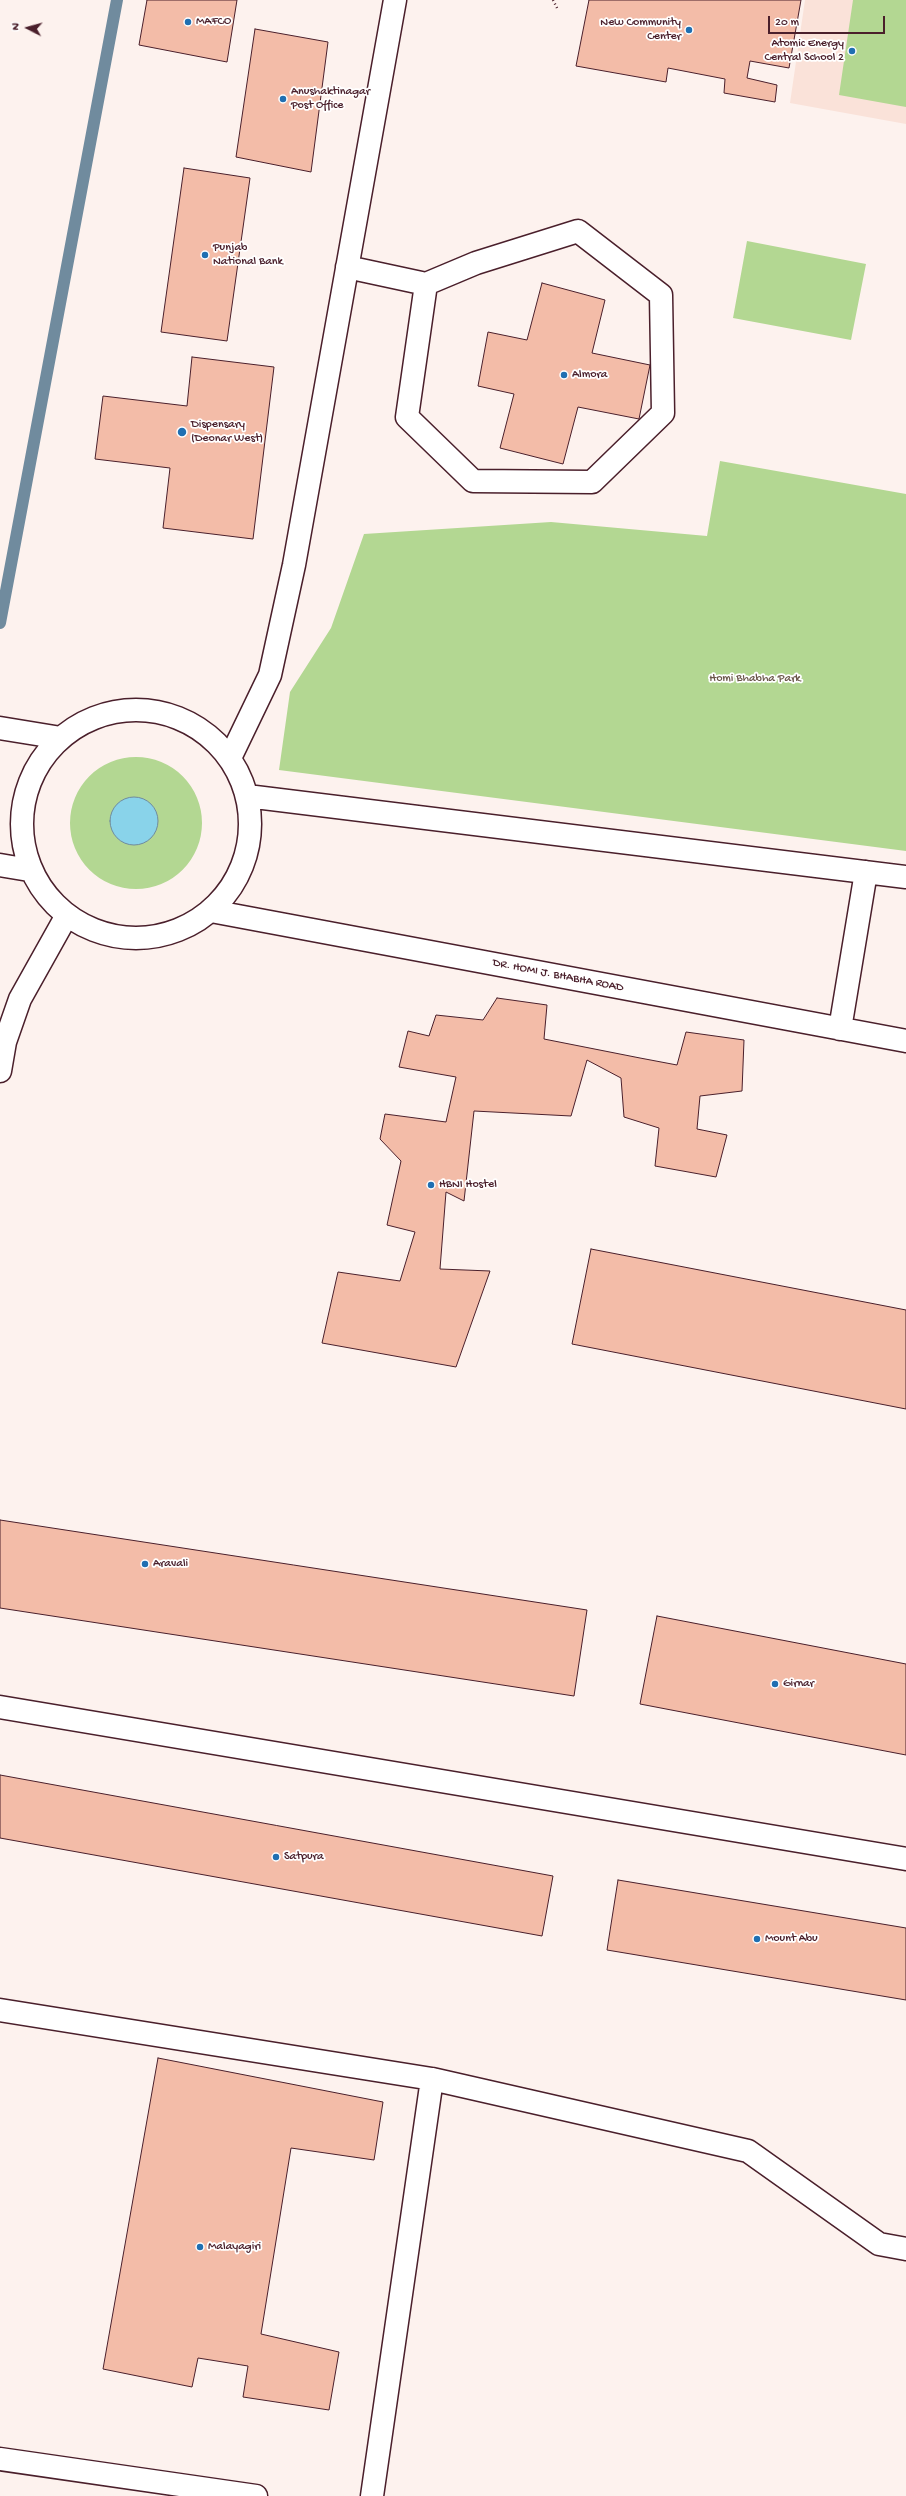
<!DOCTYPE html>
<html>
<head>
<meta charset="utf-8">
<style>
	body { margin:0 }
	#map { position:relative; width:906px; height:2496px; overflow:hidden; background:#fdf2ee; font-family:"Gochi Hand",sans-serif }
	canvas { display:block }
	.north { position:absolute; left:8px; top:8px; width:40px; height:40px; -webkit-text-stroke:3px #fff; paint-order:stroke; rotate:276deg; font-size:11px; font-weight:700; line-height:16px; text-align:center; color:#4a1f2b }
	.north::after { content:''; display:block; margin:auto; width:14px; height:18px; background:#4a1f2b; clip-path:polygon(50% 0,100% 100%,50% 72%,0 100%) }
	.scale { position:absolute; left:768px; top:16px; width:117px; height:18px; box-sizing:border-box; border:2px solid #4a1f2b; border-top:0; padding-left:5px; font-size:12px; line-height:14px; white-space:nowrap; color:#4a1f2b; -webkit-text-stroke:3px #fff; paint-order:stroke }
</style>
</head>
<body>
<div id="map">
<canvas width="906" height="2496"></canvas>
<div class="north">N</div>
<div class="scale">20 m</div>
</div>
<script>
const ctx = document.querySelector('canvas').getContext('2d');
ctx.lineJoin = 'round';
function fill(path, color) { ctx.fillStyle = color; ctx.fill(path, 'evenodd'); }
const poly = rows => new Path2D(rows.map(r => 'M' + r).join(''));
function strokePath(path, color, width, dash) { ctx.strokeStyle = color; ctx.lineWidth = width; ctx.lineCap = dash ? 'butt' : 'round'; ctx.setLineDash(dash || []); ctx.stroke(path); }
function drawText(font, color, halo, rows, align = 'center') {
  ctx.font = font + ' "Gochi Hand",sans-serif'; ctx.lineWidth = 3.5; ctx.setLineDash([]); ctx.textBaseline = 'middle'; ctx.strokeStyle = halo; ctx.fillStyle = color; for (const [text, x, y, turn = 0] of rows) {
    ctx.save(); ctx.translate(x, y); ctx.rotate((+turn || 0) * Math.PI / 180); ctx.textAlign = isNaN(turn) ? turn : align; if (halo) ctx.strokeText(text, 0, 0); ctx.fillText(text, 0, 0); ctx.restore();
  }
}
fill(poly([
	[805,0,906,0,906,124,790,103]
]), '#fae2d9');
fill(poly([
	[853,0,906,0,906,107,839,95],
	[747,241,866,264,851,340,733,318],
	[720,461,906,494,906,851,279,770,290,692,331,628,364,534,551,522,707,536],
	'70 823a66 66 0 1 1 132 0a66 66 0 1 1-132 0Z'
]), '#b3d792');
const water = poly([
	'110 821a24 24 0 1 1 48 0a24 24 0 1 1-48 0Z'
]);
fill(water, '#89d3ea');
strokePath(water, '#708b9e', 1);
strokePath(poly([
	[0,623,117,0]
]), '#708b9e', 12);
const building = poly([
	[147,0,237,0,227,62,139,45,147,0],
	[589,0,801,0,789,68,750,61,747,78,777,85,775,102,724,93,725,79,668,68,666,82,576,66,589,0],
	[255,29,328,42,311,172,236,157,255,29],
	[184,168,250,178,227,341,161,332,184,168],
	[542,283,605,300,592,353,650,365,639,419,578,407,563,464,500,448,514,394,478,386,488,332,527,340,542,283],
	[192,357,274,367,253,539,163,528,170,468,95,459,103,396,187,406,192,357],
	[497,998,547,1005,544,1039,640,1058,677,1065,686,1032,744,1040,742,1091,700,1096,697,1129,727,1135,716,1177,655,1166,659,1128,624,1117,621,1078,587,1060,571,1116,474,1111,464,1201,446,1192,440,1269,490,1271,456,1367,322,1343,338,1272,400,1281,415,1232,387,1225,401,1161,380,1139,385,1114,446,1122,456,1077,399,1067,408,1031,429,1036,436,1015,483,1020,497,998],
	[591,1249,906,1310,906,1409,572,1344,591,1249],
	[0,1520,587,1610,574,1696,0,1608,0,1520],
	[657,1616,906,1664,906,1755,640,1704,657,1616],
	[0,1775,553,1876,542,1936,0,1838,0,1775],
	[618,1880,906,1928,906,2000,607,1950,618,1880],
	[158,2058,383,2102,374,2160,291,2148,261,2334,339,2352,329,2410,243,2397,248,2366,198,2358,192,2387,103,2369,158,2058]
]);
fill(building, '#f3bca8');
strokePath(building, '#4a1f2b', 1);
const minor = poly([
	[347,267,426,284,476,263,578,231,661,295,663,413,592,482,473,481,407,417,426,284],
	'22 824a114 114 0 1 1 228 0a114 114 0 1 1-228 0Z',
	[0,728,61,738],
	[230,758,270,675,294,565,395,0],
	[247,796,906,877],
	[0,865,29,870],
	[211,911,906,1041],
	[840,1029,866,872],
	[0,1071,5,1042,20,999,67,915],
	[0,1707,906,1859],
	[0,2010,432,2079,748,2151,879,2244,906,2249],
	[0,2459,256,2496],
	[372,2496,432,2079]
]);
strokePath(minor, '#4a1f2b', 25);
strokePath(poly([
	[553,0,558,10]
]), '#4a1f2b', 2.5, [1, 3]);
strokePath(minor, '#fff', 22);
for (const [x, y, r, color] of [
	[188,22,4,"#1f6fb2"],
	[689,30,4,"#1f6fb2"],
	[852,51,4,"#1f6fb2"],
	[283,99,4,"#1f6fb2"],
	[205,255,4,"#1f6fb2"],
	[564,375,4,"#1f6fb2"],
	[182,432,5,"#1f6fb2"],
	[431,1185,4,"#1f6fb2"],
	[145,1564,4,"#1f6fb2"],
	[775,1684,4,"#1f6fb2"],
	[276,1857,4,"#1f6fb2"],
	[757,1939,4,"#1f6fb2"],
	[200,2247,4,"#1f6fb2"]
]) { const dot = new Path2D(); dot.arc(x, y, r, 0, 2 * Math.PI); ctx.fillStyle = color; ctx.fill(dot); strokePath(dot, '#fff', 1.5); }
drawText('12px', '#4a1f2b', '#fff', [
	["MAFCO",196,22],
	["New Community",681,23,"right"],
	["Center",681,37,"right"],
	["Atomic Energy",844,44,"right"],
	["Central School 2",844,58,"right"],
	["Anushaktinagar",291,92],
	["Post Office",291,106],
	["Punjab",213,248],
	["National Bank",213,262],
	["Almora",572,375],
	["Dispensary",191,425],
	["(Deonar West)",191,439],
	["HBNI Hostel",439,1185],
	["Aravali",153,1564],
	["Girnar",783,1684],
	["Satpura",284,1857],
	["Mount Abu",765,1939],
	["Malayagiri",208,2247]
], 'left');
drawText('12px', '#6a564a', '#fff', [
	["Homi Bhabha Park",755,679]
]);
drawText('12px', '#4a1f2b', '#fff', [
	["DR. HOMI J. BHABHA ROAD",558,976,11]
]);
</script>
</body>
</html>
